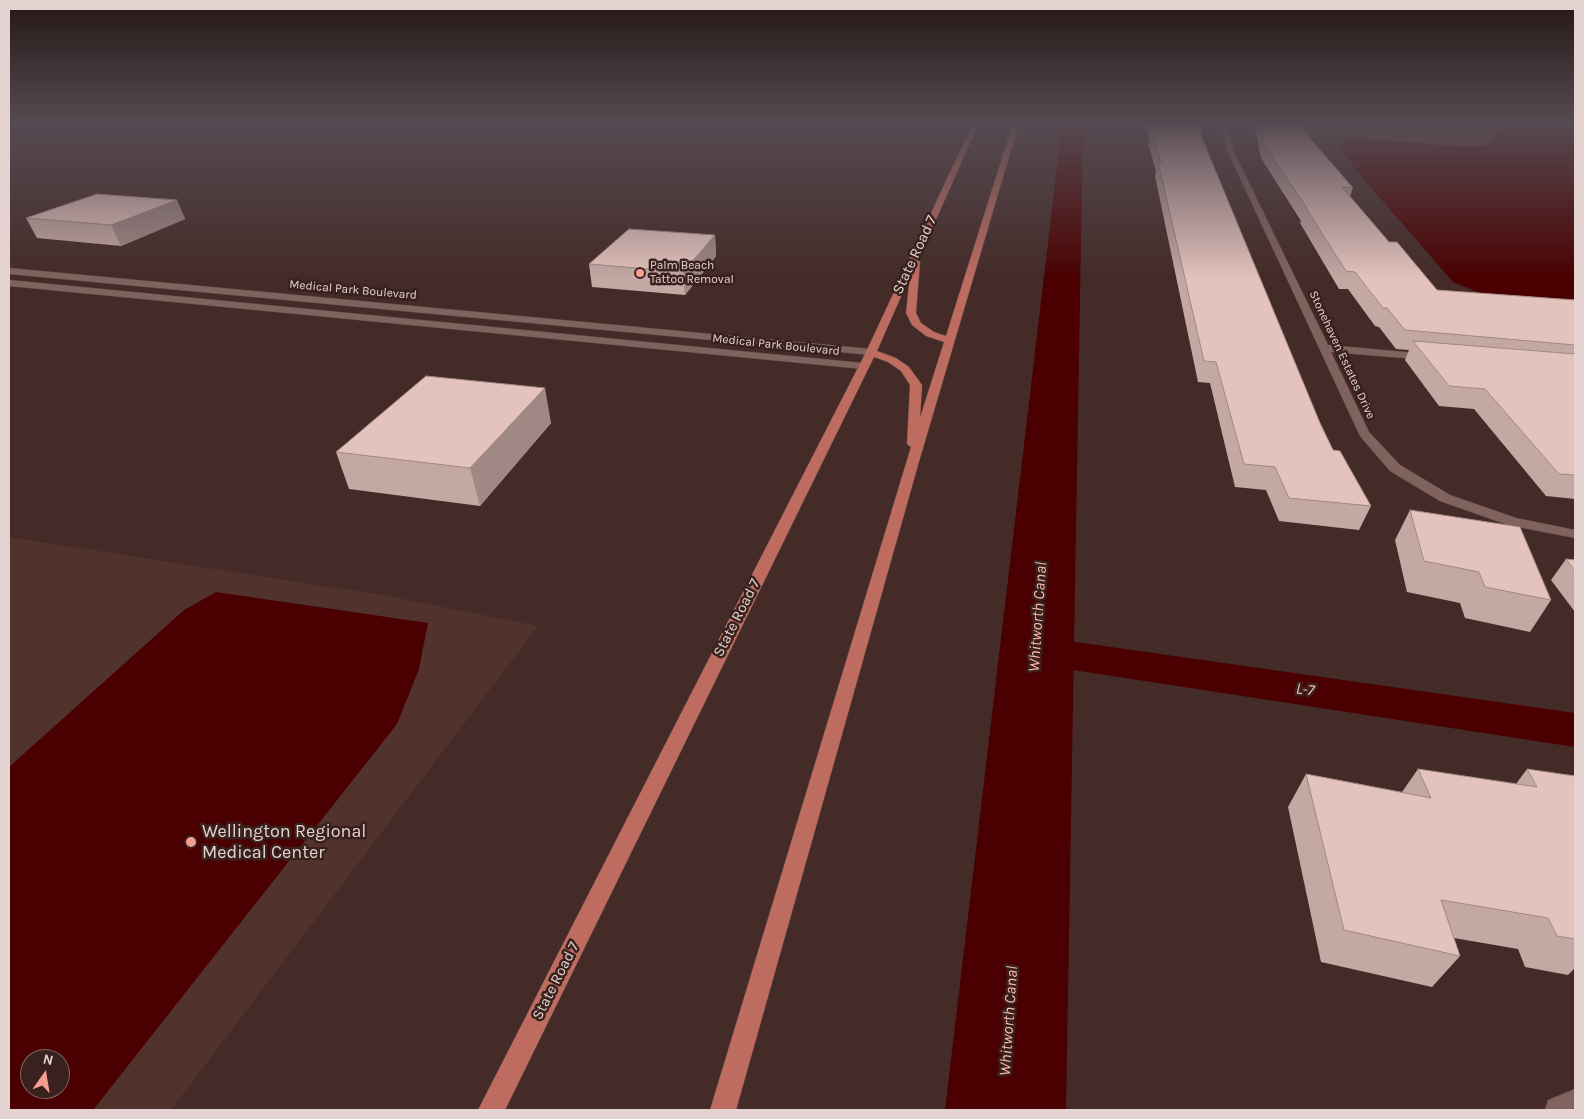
<!DOCTYPE html>
<html>
<head>
<meta charset="utf-8">
<style>
	body { margin:0 }
	#map { position:relative; width:1584px; height:1119px; overflow:hidden; background:#442b27; font-family:Karla,sans-serif }
	canvas { display:block }
	.frame { position:absolute; inset:0; border:10px solid #e4d3d0; pointer-events:none }
	.north { position:absolute; left:20px; top:1049px; width:50px; height:50px; box-sizing:border-box; background:#39211d; border:1px solid #7d6865; border-radius:50%; rotate:13deg; font-size:14px; font-weight:700; line-height:20px; text-align:center; color:#e4d3d0 }
	.north::after { content:''; display:block; margin:auto; width:18px; height:22px; background:#f59d8f; clip-path:polygon(50% 0,100% 100%,50% 72%,0 100%) }
</style>
</head>
<body>
<div id="map">
<canvas width="1584" height="1119"></canvas>
<div class="frame"></div>
<div class="north">N</div>
</div>
<script>
const ctx = document.querySelector('canvas').getContext('2d');
ctx.lineJoin = 'round';
function fill(path, color) { ctx.fillStyle = color; ctx.fill(path, 'evenodd'); }
const poly = rows => new Path2D(rows.map(r => 'M' + r).join(''));
function strokePath(path, color, width, dash) { ctx.strokeStyle = color; ctx.lineWidth = width; ctx.lineCap = dash ? 'butt' : 'round'; ctx.setLineDash(dash || []); ctx.stroke(path); }
function drawText(font, color, halo, rows, align = 'center') {
  ctx.font = font + ' Karla,sans-serif'; ctx.lineWidth = 5; ctx.setLineDash([]); ctx.textBaseline = 'middle'; ctx.strokeStyle = halo; ctx.fillStyle = color; for (const [text, x, y, turn = 0] of rows) {
    ctx.save(); ctx.translate(x, y); ctx.rotate((+turn || 0) * Math.PI / 180); ctx.textAlign = isNaN(turn) ? turn : align; if (halo) ctx.strokeText(text, 0, 0); ctx.fillText(text, 0, 0); ctx.restore();
  }
}
fill(poly([
	[9,537,388,596,538,626,171,1110,9,1110],
	[30,1059,60,1059,60,1089,30,1089]
]), '#52322d');
fill(poly([
	[1225,123,1495,123,1501,128,1488,145,1469,147,1226,127]
]), '#773e35');
fill(poly([
	[1062,123,1083,123,1066,1110,945,1110,1061,133,1055,132,1055,128,1061,127],
	[1495,123,1575,123,1575,302,1480,293,1453,282,1358,173,1340,146,1348,139,1362,139,1456,146,1484,146,1488,145,1500,132,1500,128],
	[216,592,428,623,419,669,397,724,93,1110,9,1110,9,767,184,610],
	[30,1059,60,1059,60,1089,30,1089]
]), '#4a0000');
fill(poly([
	[896,123,930,123,930,124,924,128,902,127,896,123],
	[1034,636,1575,713,1575,747,1034,664,1020,660,1014,650,1020,640,1034,636]
]), '#4a0000');
const minor = poly([
	[1222,123,1228,123,1233,150,1328,345,1427,354,1432,357,1427,360,1331,352,1369,432,1400,465,1450,495,1516,518,1575,530,1575,538,1508,525,1440,501,1390,471,1360,436,1227,150,1222,123],
	[1314,123,1367,123,1368,124,1365,126,1314,123],
	[9,268,871,349,876,352,871,355,9,274,9,268],
	[9,280,863,363,868,366,863,369,9,286,9,280],
	[1575,1089,1575,1110,1545,1110,1548,1100,1575,1089]
]);
const major = poly([
	[973,123,979,123,918,260,920,262,916,313,921,323,934,332,946,336,1013,123,1019,123,918,465,736,1110,710,1110,911,447,907,444,910,385,901,371,888,362,874,357,505,1110,478,1110,866,352,973,123],
	[910,276,906,313,912,325,926,336,944,342,920,418,922,385,909,367,896,358,877,351,910,276]
]);
strokePath(minor, '#5d4945', 1);
strokePath(major, '#5d4945', 1);
fill(minor, '#80635e');
fill(major, '#be6b60');
fill(poly([
	[1144,123,1205,123,1201,135,1202,138,1320,423,1333,450,1371,506,1359,530,1279,521,1266,490,1235,487,1210,383,1198,382,1155,176,1156,171,1148,144,1150,140],
	[1254,123,1297,123,1353,188,1350,196,1389,242,1437,290,1575,300,1575,499,1546,496,1474,409,1439,406,1405,360,1409,350,1396,349,1379,327,1375,326,1348,289,1339,289,1300,223,1301,221,1261,158],
	[177,200,185,219,121,246,37,238,26,218],
	[715,235,716,256,685,295,592,287,589,264],
	[551,423,480,506,349,489,336,452],
	[1410,510,1551,600,1530,632,1465,618,1460,603,1407,592,1395,540],
	[1566,559,1575,560,1575,612,1551,580],
	[1418,769,1516,784,1527,769,1575,776,1575,968,1568,975,1525,967,1518,949,1454,938,1460,956,1432,987,1321,962,1288,807,1306,774,1402,792]
]), '#c4a8a3');
fill(poly([
	[177,200,185,219,121,246,111,225],
	[715,235,716,256,685,295,683,272],
	[545,388,551,423,480,506,470,468]
]), '#a08884');
const building = poly([
	[1151,123,1199,123,1202,131,1200,131,1202,138,1320,423,1333,450,1340,451,1371,506,1289,498,1275,467,1244,464,1216,362,1204,361,1158,162,1161,162,1152,131,1154,131,1151,123],
	[1260,123,1297,123,1353,188,1342,187,1389,242,1397,242,1437,290,1575,300,1575,345,1405,330,1387,308,1383,308,1355,272,1346,271,1306,208,1307,208,1264,145,1260,123],
	[97,194,177,200,111,225,26,218,97,194],
	[629,229,715,235,683,272,589,264,629,229],
	[1413,341,1575,354,1575,475,1559,474,1485,389,1449,386,1413,341],
	[426,376,545,388,470,468,336,452,426,376],
	[1410,510,1520,527,1551,600,1485,587,1479,572,1424,561,1410,510],
	[1566,559,1575,560,1575,571,1566,559],
	[1418,769,1537,787,1527,769,1575,776,1575,939,1557,936,1548,918,1441,900,1460,956,1344,930,1306,774,1431,798,1418,769]
]);
fill(building, '#e4c3bd');
strokePath(building, '#a08884', 1);
const sky = ctx.createLinearGradient(0, 0, 0, 280);
sky.addColorStop(0, '#251815');
sky.addColorStop(0.44, '#564a52');
sky.addColorStop(1, '#564a5200');
ctx.fillStyle = sky;
ctx.fillRect(0, 0, 1584, 280);
for (const [x, y, r, color] of [
	[640,273,5,"#f59d8f"],
	[191,842,6,"#f59d8f"]
]) { const dot = new Path2D(); dot.arc(x, y, r, 0, 2 * Math.PI); ctx.fillStyle = color; ctx.fill(dot); strokePath(dot, '#39211d', 2); }
drawText('12px', '#e4d3d0', '#39211d', [
	["Palm Beach",650,266],
	["Tattoo Removal",650,280]
], 'left');
drawText('12px', '#e4d3d0', '#39211d', [
	["Medical Park Boulevard",353,290,5],
	["Medical Park Boulevard",776,345,6],
	["Stonehaven Estates Drive",1342,355,65]
]);
drawText('15px', '#e4d3d0', '#39211d', [
	["State Road 7",915,255,-65],
	["State Road 7",737,618,-63],
	["State Road 7",556,981,-63]
]);
drawText('italic 16px', '#feb9ae', '#39211d', [
	["Whitworth Canal",1038,617,-86],
	["L-7",1305,690,8],
	["Whitworth Canal",1009,1021,-86]
]);
drawText('18px', '#e4d3d0', '#39211d', [
	["Wellington Regional",202,832],
	["Medical Center",202,853]
], 'left');
</script>
</body>
</html>
